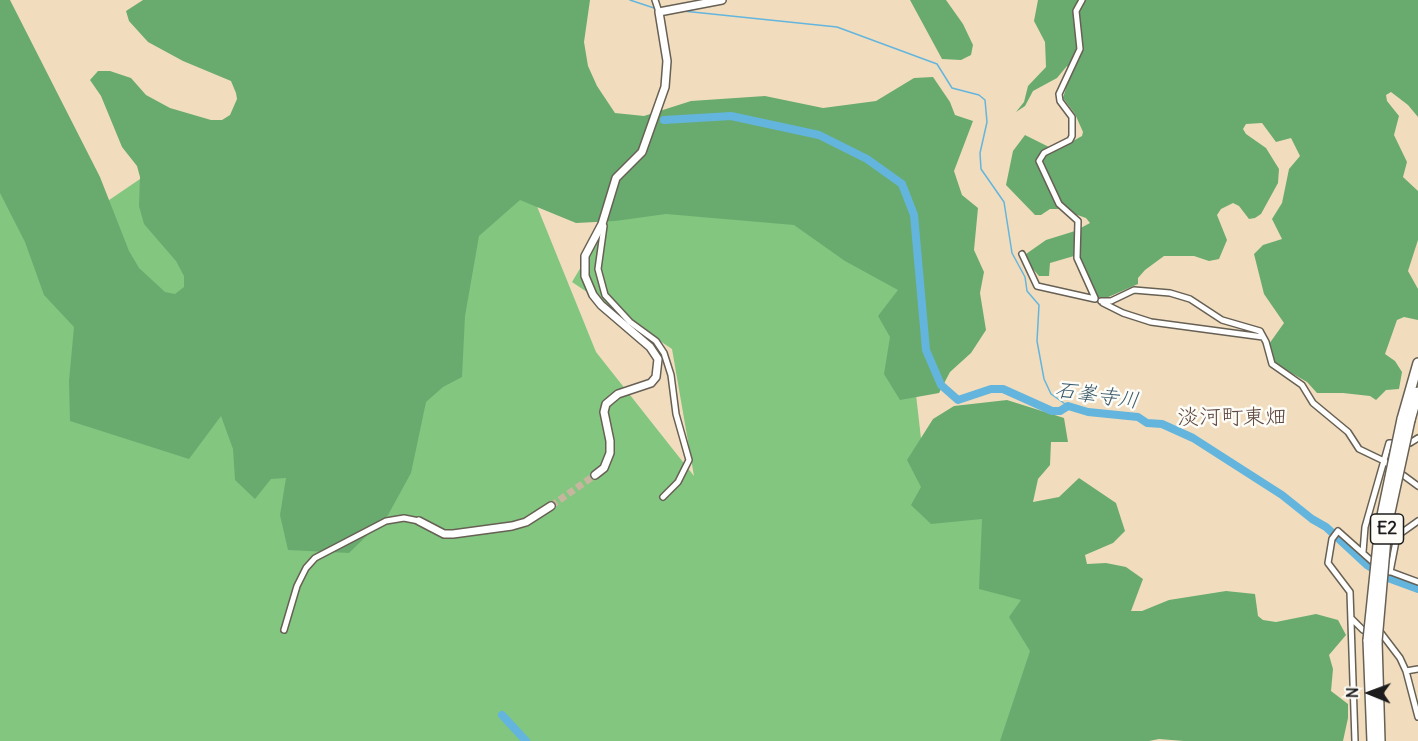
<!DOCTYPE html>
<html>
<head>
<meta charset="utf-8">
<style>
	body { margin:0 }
	#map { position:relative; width:1418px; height:741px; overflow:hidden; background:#f1ddbd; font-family:Delius,sans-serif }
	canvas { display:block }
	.north { position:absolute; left:1340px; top:663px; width:60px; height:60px; -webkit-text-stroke:4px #fdfcf7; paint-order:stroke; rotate:271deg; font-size:16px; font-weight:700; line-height:24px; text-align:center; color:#1c1c1c }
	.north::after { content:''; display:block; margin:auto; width:21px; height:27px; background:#1c1c1c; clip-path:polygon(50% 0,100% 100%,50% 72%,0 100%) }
</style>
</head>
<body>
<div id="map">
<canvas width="1418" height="741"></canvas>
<div class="north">N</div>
</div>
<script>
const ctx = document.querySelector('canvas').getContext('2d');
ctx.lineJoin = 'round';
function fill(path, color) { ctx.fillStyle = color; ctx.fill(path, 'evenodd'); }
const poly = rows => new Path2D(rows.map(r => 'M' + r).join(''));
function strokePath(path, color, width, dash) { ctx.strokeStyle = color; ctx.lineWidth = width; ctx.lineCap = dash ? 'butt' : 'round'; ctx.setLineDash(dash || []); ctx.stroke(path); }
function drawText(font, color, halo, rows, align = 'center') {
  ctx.font = font + ' Delius,"Klee One",sans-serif'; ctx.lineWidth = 5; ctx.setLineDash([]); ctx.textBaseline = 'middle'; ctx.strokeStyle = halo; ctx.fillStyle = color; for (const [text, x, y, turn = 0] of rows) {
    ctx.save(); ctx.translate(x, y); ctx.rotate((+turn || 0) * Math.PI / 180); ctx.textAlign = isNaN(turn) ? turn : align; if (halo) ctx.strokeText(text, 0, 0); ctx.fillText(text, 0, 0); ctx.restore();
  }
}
fill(poly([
	[168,160,530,189,596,352,694,476,672,349,572,282,622,198,813,218,904,289,928,500,990,506,1043,667,1015,741,0,741,0,162,65,230]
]), '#82c680');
fill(poly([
	[0,0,10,0,100,177,129,251,139,268,165,292,175,294,184,287,184,276,176,261,144,224,139,206,140,177,137,166,122,147,101,96,90,80,98,71,110,71,131,78,146,95,170,108,211,120,222,120,230,115,237,99,236,93,231,81,183,61,148,42,129,21,126,11,143,0,590,0,584,42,588,66,597,86,615,113,644,116,691,101,765,96,823,108,876,101,914,78,933,77,950,102,955,115,973,121,954,171,962,195,978,208,974,250,984,272,980,293,986,330,971,353,950,372,939,393,900,400,884,374,890,337,878,316,898,290,845,261,794,225,666,214,615,221,576,223,520,200,479,236,465,316,462,377,443,387,426,402,411,473,388,515,349,553,288,550,280,515,286,478,271,479,255,499,235,480,233,449,221,416,189,459,70,421,69,381,74,327,44,295,25,242,0,193],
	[910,0,946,0,963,24,973,45,971,55,961,60,942,59],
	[1038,0,1418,0,1418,117,1408,105,1391,92,1386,95,1387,101,1399,116,1394,135,1407,162,1403,177,1418,191,1418,240,1408,271,1418,289,1418,320,1404,317,1397,320,1385,354,1395,361,1402,372,1399,389,1386,390,1376,400,1370,396,1343,393,1317,393,1307,382,1274,363,1269,344,1284,323,1264,294,1254,254,1263,245,1282,239,1272,219,1282,203,1289,169,1300,156,1291,138,1276,142,1262,123,1246,124,1243,129,1246,134,1266,148,1279,169,1278,183,1261,214,1255,218,1249,219,1239,206,1233,203,1221,209,1217,215,1227,240,1219,259,1209,261,1194,256,1164,256,1145,270,1138,278,1138,284,1106,298,1095,297,1084,265,1081,260,1074,256,1050,263,1049,276,1039,276,1028,263,1026,254,1046,240,1075,231,1090,223,1086,218,1060,209,1050,209,1041,215,1035,215,1006,185,1013,151,1025,135,1053,149,1062,147,1082,136,1083,132,1075,114,1063,98,1071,71,1067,66,1057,78,1033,91,1025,106,1016,112,1024,102,1028,86,1046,67,1045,42,1034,21],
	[1007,400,1064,418,1068,442,1051,442,1050,465,1038,479,1033,502,1059,497,1079,478,1116,503,1125,531,1113,543,1085,555,1087,564,1106,563,1126,567,1143,579,1131,611,1142,611,1169,600,1226,591,1255,594,1258,616,1263,620,1276,622,1316,614,1338,620,1346,635,1329,655,1333,669,1331,691,1348,704,1348,718,1343,741,1184,741,1159,739,1149,741,1000,741,1030,651,1009,617,1021,600,979,589,982,519,931,524,911,505,921,487,907,460,933,419,954,406]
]), '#69ab6e');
strokePath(poly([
	[630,0,654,8],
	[683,11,837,27,937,64,952,88,979,95,985,100,987,122,980,153,981,169,1004,202,1012,253,1025,277,1027,291,1039,305,1037,341,1044,379,1051,394,1068,406]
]), '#63b5de', 1.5);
strokePath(poly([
	[664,120,731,116,819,135,867,159,902,184,914,215,926,350,941,385,958,400,991,389,1003,389,1052,411,1060,411,1068,406,1088,412,1138,417,1147,423,1162,424,1193,438,1282,495,1312,519,1326,527,1367,565,1388,578,1418,589],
	[502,715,526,741]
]), '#63b5de', 8);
strokePath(poly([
	[551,506,595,475]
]), '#c6b69d', 7, [7, 3.5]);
const minor = poly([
	[655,0,659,12],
	[1082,0,1076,11,1080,49,1059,94,1060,101,1072,117,1072,136,1070,140,1044,153,1039,161,1059,204,1078,221,1077,258,1095,298],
	[602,224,604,226,598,269,605,295,630,322,656,341,664,353,671,375,676,414,689,460,678,482,663,497],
	[1022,254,1037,286,1095,299],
	[1101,301,1111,301,1134,290,1170,293,1190,299,1222,320,1260,331,1266,342,1272,364,1302,385,1313,403,1348,432,1359,449,1384,461,1418,486],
	[1103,303,1123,313,1151,322,1263,337],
	[1363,552,1365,527,1389,443,1410,443,1418,438],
	[1383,569,1418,582],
	[1390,572,1397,536,1418,521],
	[1351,618,1363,630,1381,633,1400,658,1406,671,1418,717],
	[284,630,297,586,306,568,315,558,386,521,404,518,419,521],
	[1406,671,1418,669],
	[1355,741,1350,592,1328,563,1332,539,1338,531,1375,564]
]);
const tertiary = poly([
	[595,475,604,468,610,453,610,441,604,412,606,404,618,394,651,383,656,377,658,359,650,347,601,305,593,295,585,276,585,256,602,224,616,178,642,152,665,87,667,61,659,12,722,0],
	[419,521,444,534,453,534,512,526,526,522,551,506]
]);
const motorway = poly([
	[1402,419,1418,363],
	[1410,420,1418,392],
	[1368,640,1372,741],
	[1377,641,1380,741]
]);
strokePath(minor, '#676054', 8);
strokePath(tertiary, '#676054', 10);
strokePath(motorway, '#676054', 12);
strokePath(minor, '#fff', 5);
strokePath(tertiary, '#fff', 7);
strokePath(motorway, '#fff', 9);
const motorwayBridge = poly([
	[1368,640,1380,525,1402,419],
	[1377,641,1387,526,1410,420]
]);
strokePath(motorwayBridge, '#676054', 12, []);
strokePath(motorwayBridge, '#fff', 9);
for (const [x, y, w] of [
	[1387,529,33]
]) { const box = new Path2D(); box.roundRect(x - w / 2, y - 15, w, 30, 4.5); ctx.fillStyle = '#fdfcf7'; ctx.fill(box); strokePath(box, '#1c1c1c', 1.5); }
drawText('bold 18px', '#1c1c1c', null, [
	["E2",1387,529]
]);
drawText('italic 21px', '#38596a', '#fdfcf7', [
	["石峯寺川",1097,396,8]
]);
drawText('22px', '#5e4841', '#fdfcf7', [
	["淡河町東畑",1232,418]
]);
</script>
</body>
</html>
